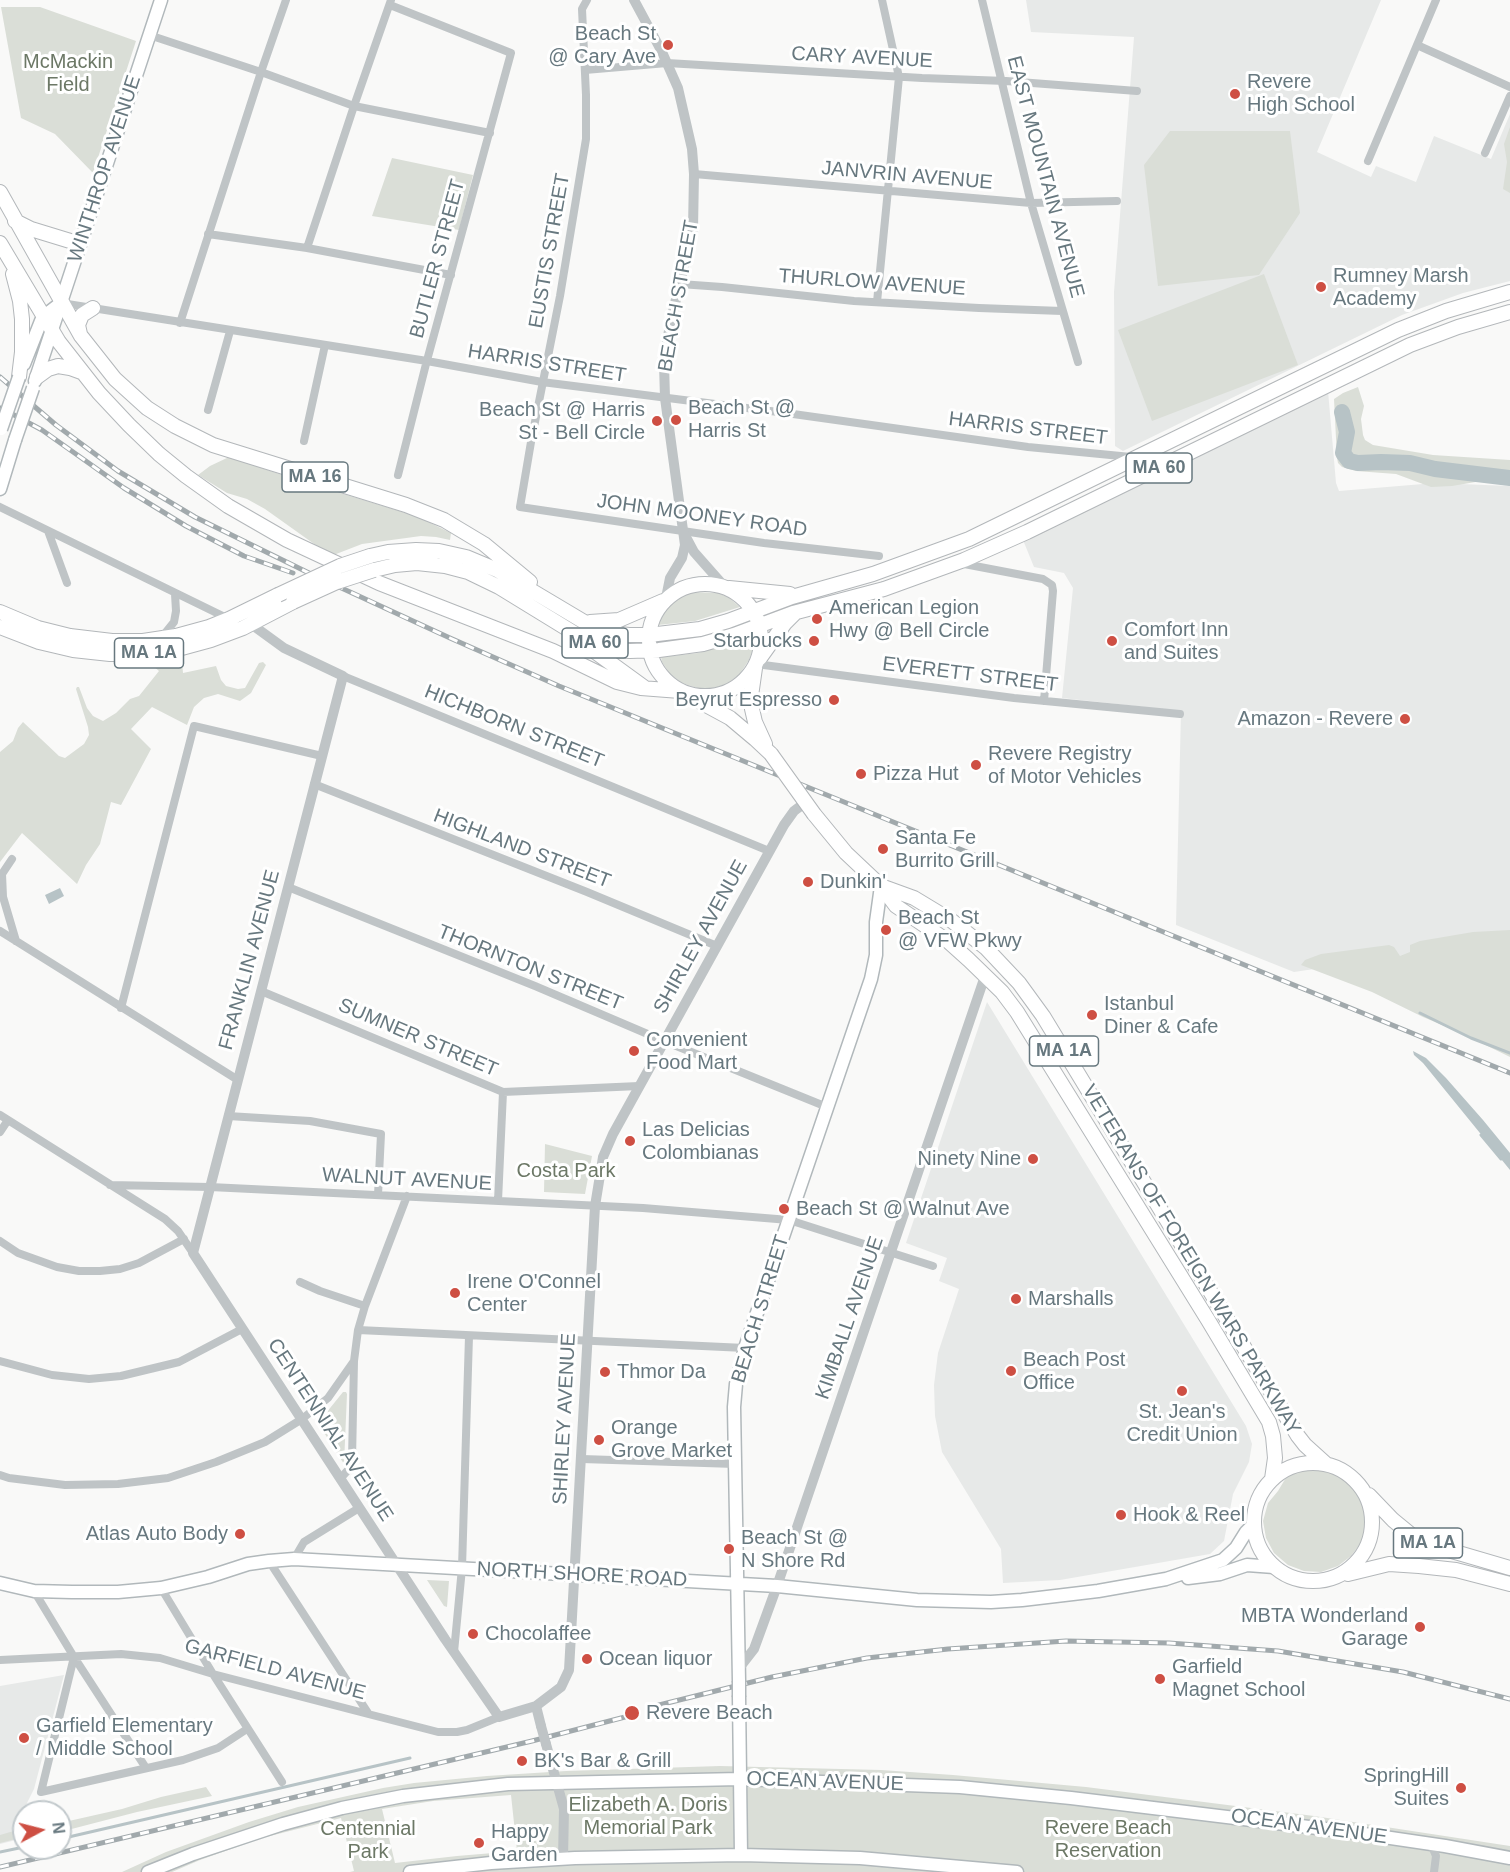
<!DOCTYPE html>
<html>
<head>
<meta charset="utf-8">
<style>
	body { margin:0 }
	#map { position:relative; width:1510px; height:1872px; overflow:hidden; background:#f9f9f8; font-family:Arial,sans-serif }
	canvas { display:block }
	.north { position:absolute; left:12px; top:1800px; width:60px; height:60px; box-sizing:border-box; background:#fff; border:2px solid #c2c9cc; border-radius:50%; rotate:83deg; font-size:16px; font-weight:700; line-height:24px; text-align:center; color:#67787f }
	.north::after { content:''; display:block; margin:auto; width:21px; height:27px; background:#ce4f43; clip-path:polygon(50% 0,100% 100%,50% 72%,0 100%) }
</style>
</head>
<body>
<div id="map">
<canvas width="1510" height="1872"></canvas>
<div class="north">N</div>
</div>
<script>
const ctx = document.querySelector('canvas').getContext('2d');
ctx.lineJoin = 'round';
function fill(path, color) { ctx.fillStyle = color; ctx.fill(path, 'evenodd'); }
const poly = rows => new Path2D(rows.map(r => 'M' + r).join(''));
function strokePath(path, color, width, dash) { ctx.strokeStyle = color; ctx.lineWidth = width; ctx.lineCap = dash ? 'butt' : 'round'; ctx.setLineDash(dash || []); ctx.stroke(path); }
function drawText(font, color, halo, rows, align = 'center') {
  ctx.font = font + ' Arial,sans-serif'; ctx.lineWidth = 6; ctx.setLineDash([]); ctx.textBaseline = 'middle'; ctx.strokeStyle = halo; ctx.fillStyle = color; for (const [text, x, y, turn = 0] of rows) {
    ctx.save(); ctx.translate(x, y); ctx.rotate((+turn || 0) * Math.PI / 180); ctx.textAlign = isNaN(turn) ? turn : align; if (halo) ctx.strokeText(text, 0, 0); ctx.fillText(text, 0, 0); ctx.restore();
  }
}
fill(poly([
	[1026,0,1381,0,1317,152,1371,177,1376,166,1416,182,1434,136,1491,159,1510,114,1510,281,1463,293,1402,315,1123,451,1115,446,1114,292,1134,37,1031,32],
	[1328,391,1336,483,1339,491,1435,483,1510,486,1510,940,1294,972,1176,925,1181,711,1062,698,1073,588,1064,573,1034,567,1023,540,1187,462],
	[987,1002,1246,1426,1252,1444,1249,1462,1233,1494,1224,1541,1210,1554,1060,1580,1003,1583,1001,1549,942,1452,935,1416,934,1385,938,1353,959,1289,939,1281,947,1258,906,1243],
	[64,1675,34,1789,26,1805,28,1812,24,1812,24,1838,0,1844,0,1686]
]), '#e7e9e8');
fill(poly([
	[1,7,40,7,136,41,93,173,55,134,21,118],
	[1510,127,1510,193,1503,189,1507,162,1504,144],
	[1170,131,1290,131,1300,213,1259,275,1158,286,1144,165],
	[392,158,473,175,459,230,372,216],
	[1264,274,1298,365,1152,421,1118,330],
	[1358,387,1364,406,1361,419,1363,435,1365,440,1373,445,1433,455,1510,460,1510,483,1499,480,1487,480,1452,486,1431,487,1396,474,1356,471,1342,467,1338,463,1337,458,1334,399,1343,393],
	[229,457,294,479,416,516,451,533,450,540,436,537,421,536,362,544,331,556,265,509,247,499,227,493,198,475,210,466],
	[692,592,718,593,728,597,740,607,695,621,658,625,666,610,675,601],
	[753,637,752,652,749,660,739,675,725,685,714,688,700,689,682,683,670,674,662,662,661,657,698,653],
	[182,661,183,673,216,666,221,680,226,686,238,689,245,688,259,663,263,662,266,665,251,693,240,701,218,694,204,698,194,707,187,725,152,707,131,729,151,749,121,805,111,802,100,844,86,865,77,884,22,833,0,862,0,752,13,741,18,728,23,722,59,756,65,758,84,744,89,735,88,727,76,689,77,687,79,687,87,708,93,716,103,721,116,713,130,699,139,696,159,671,153,666],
	[1510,930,1510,1057,1459,1032,1423,1017,1372,992,1301,965,1305,960,1321,954,1389,945,1394,947,1400,956,1410,952,1410,945,1420,941,1473,932],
	[545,1144,592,1156,585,1194,544,1192],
	[343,1392,346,1392,347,1394,344,1464,318,1423],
	[1308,1468,1319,1469,1335,1473,1349,1482,1359,1495,1365,1510,1365,1527,1361,1543,1351,1556,1338,1566,1321,1572,1304,1571,1288,1565,1274,1553,1266,1538,1263,1521,1268,1503,1278,1491,1287,1476,1294,1471],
	[427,1580,449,1581,447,1607,444,1606],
	[720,1766,881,1770,953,1775,1086,1787,1314,1816,1510,1846,1510,1872,350,1872,354,1871,341,1818,262,1838,200,1860,172,1872,122,1872,166,1852,249,1822,298,1807,383,1788,414,1783,487,1776,566,1771],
	[511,1795,517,1851,457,1856,395,1863,382,1809,433,1801],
	[206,1787,212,1796,137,1812,60,1832,60,1823,122,1809,161,1797],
	[24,1828,24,1837,0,1843,0,1835]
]), '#daded7');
fill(poly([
	[60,888,64,896,49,904,45,895],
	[1413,1051,1426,1058,1446,1078,1483,1120,1510,1153,1510,1170,1423,1063,1414,1055]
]), '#b7c3c6');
strokePath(poly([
	[1420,1013,1471,1038,1510,1053],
	[1481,1135,1501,1159],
	[60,1839,410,1758],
	[0,1852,24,1847]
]), '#b7c3c6', 3);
strokePath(poly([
	[1342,412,1347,432,1343,453,1349,461,1358,463,1381,462,1410,463,1435,469,1510,478]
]), '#b7c3c6', 16);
const secondary = poly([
	[24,364,41,321,48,313,61,303],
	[35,381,161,0],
	[0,489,15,440],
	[1188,1578,1220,1574,1247,1565,1274,1567],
	[0,1583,34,1591,72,1592,118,1592,161,1588,208,1577,248,1564,269,1561,294,1559,777,1586,917,1600,991,1602,1022,1600,1098,1591,1166,1579,1223,1560,1236,1548,1246,1532,1254,1524],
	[739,1681,734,1407,736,1384,745,1348,871,979,876,955,876,922,881,886],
	[739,1697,741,1855],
	[148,1872,193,1854,283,1824,342,1808,403,1796,508,1784,740,1779,960,1787,1071,1798,1350,1832,1445,1846,1510,1858],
	[410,1872,491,1863,575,1858,741,1855,860,1858,1017,1872]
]);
const trunk = poly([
	[0,192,81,336,115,379,147,408,175,426,213,445,406,505,444,520,484,544,530,582],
	[15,221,31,229,80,244],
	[0,243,59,342,99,393,129,425,159,454,186,476,228,506,287,540,379,583,553,651,617,682,641,688,680,691],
	[13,274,20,301,22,319,22,352,19,377],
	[80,334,78,325,82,315,93,308],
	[37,377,48,369,58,366,70,368,81,372],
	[370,556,388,552,416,550,439,551,466,557,497,570,586,623,611,633,629,635,649,635,700,629,728,621,792,597,873,574,969,539,1398,330,1446,311,1510,292],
	[374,570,395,565,417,563,445,566,468,572,499,587,574,633,613,650,630,651,659,650,703,644,734,635,793,613,884,589,964,560,1027,532,1410,345,1458,327,1510,312],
	'649 640a56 56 0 1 1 112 0a56 56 0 1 1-112 0Z',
	[729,588,790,594],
	[0,612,38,628,70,636,112,641,143,641,176,636,209,627,229,619,278,595],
	[590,622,619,620,663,601],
	[0,627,39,642,73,650,110,654,144,654,178,649,211,640,243,628,293,602],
	[590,648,645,688],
	[760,658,785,623,794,614],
	[755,668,751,696,752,709,755,722,765,744],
	[693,698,730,718,755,739,771,754],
	[814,814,846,853,881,886,896,906,949,942,969,960,1002,992,1017,1012,1208,1320,1269,1422,1273,1436,1275,1458,1272,1479],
	[881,886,914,898,952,921,986,948,1019,983,1043,1016,1298,1436,1305,1445,1326,1464],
	'1254 1522a59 59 0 1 1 118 0a59 59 0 1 1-118 0Z',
	[1369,1495,1393,1520,1415,1538,1438,1547,1510,1568],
	[1348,1574,1389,1564,1419,1566,1456,1570,1510,1584]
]);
strokePath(secondary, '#b1b8bb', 15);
strokePath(trunk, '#b3b7ba', 16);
strokePath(poly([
	[587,0,582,9,586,95,586,139,560,296,531,442,520,507,764,543,879,556],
	[982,0,1031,203,1078,362],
	[390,5,511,53,426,364,398,475],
	[149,35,261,72,354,106,490,133],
	[1417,45,1510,87],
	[585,70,667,63,922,78,1006,81,1137,91],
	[1485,153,1510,96],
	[1368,161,1436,0],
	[694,174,1031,203,1117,201],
	[208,234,307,248,451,275],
	[307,248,354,106,391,0],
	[680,284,722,287,854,301,979,308,1062,311],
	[877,302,899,77,882,0],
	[61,303,427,361,542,382,786,413,1028,447,1131,457],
	[180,323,261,72,286,0],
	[208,410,230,331],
	[304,441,325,345],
	[0,507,229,619],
	[48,531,67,583],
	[959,563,1043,579,1052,585,1053,591,1044,701],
	[162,637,174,622,176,611,175,594],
	[756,664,1014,698,1180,714],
	[343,676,769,851],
	[314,784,587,892,717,946],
	[2,874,3,897,16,941],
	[0,877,12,859],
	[288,887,535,986,664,1041,827,1107],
	[0,931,238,1080],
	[261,991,503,1092,639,1086],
	[121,1008,194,726,322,756],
	[0,1115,165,1219,178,1231,193,1253],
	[228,1116,310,1121,381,1134,378,1195],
	[0,1132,8,1120],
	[110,1185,210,1187,643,1208,789,1220,933,1266],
	[498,1201,503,1092],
	[0,1241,18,1253,57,1267,79,1271,100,1271,120,1269,139,1263,184,1239],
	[300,1282,320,1291,365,1306],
	[358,1330,745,1348],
	[0,1361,52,1375,89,1379,121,1376,179,1362,242,1329],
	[582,1459,735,1464],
	[0,1475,9,1478,65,1485,118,1484,168,1478,216,1462,265,1442,302,1419,328,1398,354,1361,358,1330,365,1306,407,1196],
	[340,1479,348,1470,352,1460,354,1361],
	[294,1559,304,1542,359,1508],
	[269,1561,368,1713],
	[161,1588,213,1674,282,1782],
	[34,1591,74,1657,146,1768],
	[454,1652,462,1568,469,1336],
	[74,1657,41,1792,183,1760,218,1748,247,1729],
	[0,1660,121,1654,160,1658,213,1674,438,1732,457,1732,467,1730,499,1717],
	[1431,1844,1436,1856,1434,1872]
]), '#bfc4c6', 8);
strokePath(poly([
	[634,0,662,52,678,88,692,149,694,174,693,229,670,324,664,363,665,398,685,545,682,558,670,578,666,598],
	[686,537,694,552,724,586],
	[251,624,284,648,343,676,193,1253,445,1639,499,1717,536,1706,561,1687,569,1670,595,1206,603,1157,613,1134,784,825,794,811,806,802],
	[740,1667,754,1649,777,1586,985,976],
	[536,1706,541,1726],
	[546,1744,564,1809,563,1859]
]), '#bfc4c6', 10);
strokePath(secondary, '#fff', 12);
strokePath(trunk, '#fff', 14);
const rail = poly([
	[0,377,56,425,118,471,195,517,311,574,450,638,559,686,1510,1073],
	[1,408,42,430,124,488,186,526,244,556,293,573],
	[651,1707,772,1677,867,1658,948,1649,1066,1641,1169,1643,1278,1651,1403,1672,1510,1699],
	[0,1867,532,1741,625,1717]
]);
strokePath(rail, '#a1a9ac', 5);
strokePath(rail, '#fff', 3, [9]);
const secondaryBridge = poly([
	[1,429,19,377],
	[15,440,33,388],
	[739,1697,739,1681]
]);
const trunkBridge = poly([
	[278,595,340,566,370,556],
	[293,602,337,582,374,570],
	[771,754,814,814]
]);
strokePath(secondaryBridge, '#b1b8bb', 15, []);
strokePath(trunkBridge, '#b3b7ba', 16, []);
strokePath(poly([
	[541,1726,546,1744]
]), '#bfc4c6', 10);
strokePath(secondaryBridge, '#fff', 12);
strokePath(trunkBridge, '#fff', 14);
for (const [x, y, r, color] of [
	[668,45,6,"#ce4f43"],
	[1235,94,6,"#ce4f43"],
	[1321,287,6,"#ce4f43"],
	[676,420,6,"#ce4f43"],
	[657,421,6,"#ce4f43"],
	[817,619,6,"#ce4f43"],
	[814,641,6,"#ce4f43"],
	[1112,641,6,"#ce4f43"],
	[834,700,6,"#ce4f43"],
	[1405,719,6,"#ce4f43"],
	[976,765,6,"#ce4f43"],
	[861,774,6,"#ce4f43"],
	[883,849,6,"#ce4f43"],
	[808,882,6,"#ce4f43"],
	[886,930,6,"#ce4f43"],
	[1092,1015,6,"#ce4f43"],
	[634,1051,6,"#ce4f43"],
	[630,1141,6,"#ce4f43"],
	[1033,1159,6,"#ce4f43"],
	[784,1209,6,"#ce4f43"],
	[455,1293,6,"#ce4f43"],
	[1016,1299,6,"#ce4f43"],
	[1011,1371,6,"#ce4f43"],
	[605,1372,6,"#ce4f43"],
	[1182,1391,6,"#ce4f43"],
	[599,1440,6,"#ce4f43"],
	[1121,1515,6,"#ce4f43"],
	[240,1534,6,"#ce4f43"],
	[729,1549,6,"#ce4f43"],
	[1420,1627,6,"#ce4f43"],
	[473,1634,6,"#ce4f43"],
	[587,1659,6,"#ce4f43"],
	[1160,1679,6,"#ce4f43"],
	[632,1713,8,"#ce4f43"],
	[24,1738,6,"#ce4f43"],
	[522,1761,6,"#ce4f43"],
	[1461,1788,6,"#ce4f43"],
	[479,1843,6,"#ce4f43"]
]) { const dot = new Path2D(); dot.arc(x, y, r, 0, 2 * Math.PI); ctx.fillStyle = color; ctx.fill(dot); strokePath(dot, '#fff', 2); }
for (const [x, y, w] of [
	[1159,468,66],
	[315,477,66],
	[595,643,66],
	[149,653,69],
	[1064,1051,69],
	[1428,1543,69]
]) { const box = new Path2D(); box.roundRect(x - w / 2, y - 15, w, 30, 4.5); ctx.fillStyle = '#fff'; ctx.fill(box); strokePath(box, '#67787f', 1.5); }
drawText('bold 18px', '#67787f', null, [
	["MA 60",1159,468],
	["MA 16",315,477],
	["MA 60",595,643],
	["MA 1A",149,653],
	["MA 1A",1064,1051],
	["MA 1A",1428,1543]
]);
drawText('20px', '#67787f', '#fff', [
	["Beach St",656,34,"right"],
	["@ Cary Ave",656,57,"right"],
	["Revere",1247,82],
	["High School",1247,105],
	["Rumney Marsh",1333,276],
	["Academy",1333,299],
	["Beach St @",688,408],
	["Harris St",688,431],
	["Beach St @ Harris",645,410,"right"],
	["St - Bell Circle",645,433,"right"],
	["American Legion",829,608],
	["Hwy @ Bell Circle",829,631],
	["Comfort Inn",1124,630],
	["and Suites",1124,653],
	["Starbucks",802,641,"right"],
	["Beyrut Espresso",822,700,"right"],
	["Amazon - Revere",1393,719,"right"],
	["Revere Registry",988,754],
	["of Motor Vehicles",988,777],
	["Pizza Hut",873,774],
	["Santa Fe",895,838],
	["Burrito Grill",895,861],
	["Dunkin'",820,882],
	["Beach St",898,918],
	["@ VFW Pkwy",898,941],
	["Istanbul",1104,1004],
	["Diner & Cafe",1104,1027],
	["Convenient",646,1040],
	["Food Mart",646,1063],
	["Las Delicias",642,1130],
	["Colombianas",642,1153],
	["Ninety Nine",1021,1159,"right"],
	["Beach St @ Walnut Ave",796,1209],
	["Irene O'Connel",467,1282],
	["Center",467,1305],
	["Marshalls",1028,1299],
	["Beach Post",1023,1360],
	["Office",1023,1383],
	["Thmor Da",617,1372],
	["St. Jean's",1182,1412,"center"],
	["Credit Union",1182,1435,"center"],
	["Orange",611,1428],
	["Grove Market",611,1451],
	["Hook & Reel",1133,1515],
	["Atlas Auto Body",228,1534,"right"],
	["Beach St @",741,1538],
	["N Shore Rd",741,1561],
	["MBTA Wonderland",1408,1616,"right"],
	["Garage",1408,1639,"right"],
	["Chocolaffee",485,1634],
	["Ocean liquor",599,1659],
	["Garfield",1172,1667],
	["Magnet School",1172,1690],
	["Revere Beach",646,1713],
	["Garfield Elementary",36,1726],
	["/ Middle School",36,1749],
	["BK's Bar & Grill",534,1761],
	["SpringHill",1449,1776,"right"],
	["Suites",1449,1799,"right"],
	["Happy",491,1832],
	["Garden",491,1855]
], 'left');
drawText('20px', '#67787f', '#fff', [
	["CARY AVENUE",862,58,3],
	["WINTHROP AVENUE",105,169,-72],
	["JANVRIN AVENUE",907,176,5],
	["EAST MOUNTAIN AVENUE",1045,177,75],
	["EUSTIS STREET",550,251,-80],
	["BUTLER STREET",438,259,-75],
	["THURLOW AVENUE",872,283,4],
	["BEACH STREET",679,296,-80],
	["HARRIS STREET",547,364,9],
	["HARRIS STREET",1028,429,7],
	["JOHN MOONEY ROAD",702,516,8],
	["EVERETT STREET",970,675,7],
	["HICHBORN STREET",514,727,22],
	["HIGHLAND STREET",522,849,21],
	["SHIRLEY AVENUE",701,937,-61],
	["FRANKLIN AVENUE",250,960,-75],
	["THORNTON STREET",530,968,22],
	["SUMNER STREET",418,1038,23],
	["WALNUT AVENUE",407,1180,3],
	["VETERANS OF FOREIGN WARS PARKWAY",1191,1260,59],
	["BEACH STREET",761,1309,-73],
	["KIMBALL AVENUE",850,1318,-71],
	["SHIRLEY AVENUE",565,1419,-87],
	["CENTENNIAL AVENUE",330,1430,57],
	["NORTH SHORE ROAD",582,1575,3],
	["GARFIELD AVENUE",275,1670,15],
	["OCEAN AVENUE",825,1782,2],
	["OCEAN AVENUE",1309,1827,8]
]);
drawText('20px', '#6c7866', '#fff', [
	["McMackin",68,62],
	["Field",68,85],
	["Costa Park",566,1171],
	["Elizabeth A. Doris",648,1805],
	["Memorial Park",648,1828],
	["Revere Beach",1108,1828],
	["Reservation",1108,1851],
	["Centennial",368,1829],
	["Park",368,1852]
]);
</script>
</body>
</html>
